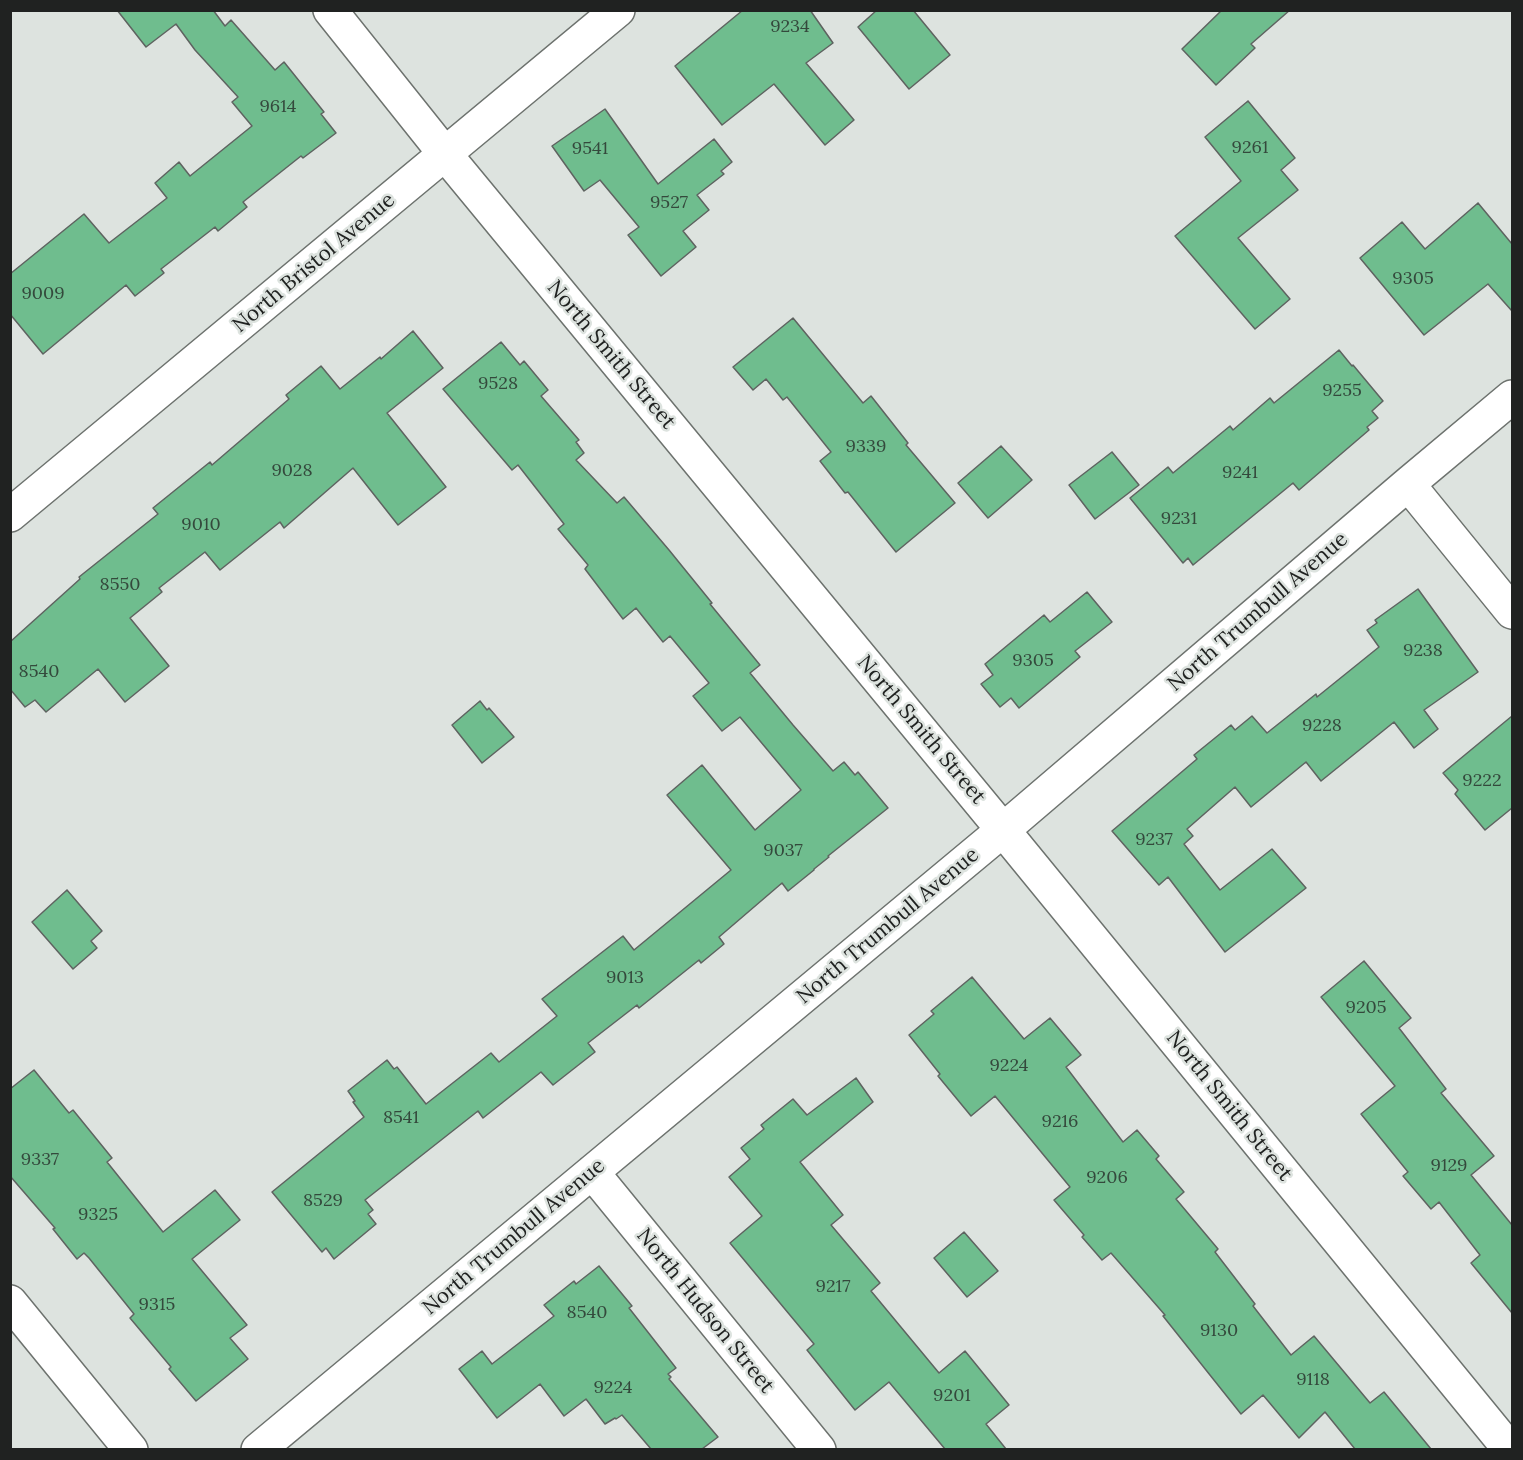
<!DOCTYPE html>
<html>
<head>
<meta charset="utf-8">
<style>
	body { margin:0 }
	#map { position:relative; width:1523px; height:1460px; overflow:hidden; background:#dde3df; font-family:Lora,serif }
	canvas { display:block }
	.frame { position:absolute; inset:0; border:12px solid #202221; pointer-events:none }
</style>
</head>
<body>
<div id="map">
<canvas width="1523" height="1460"></canvas>
<div class="frame"></div>
</div>
<script>
const ctx = document.querySelector('canvas').getContext('2d');
ctx.lineJoin = 'round';
function fill(path, color) { ctx.fillStyle = color; ctx.fill(path, 'evenodd'); }
const poly = rows => new Path2D(rows.map(r => 'M' + r).join(''));
function strokePath(path, color, width, dash) { ctx.strokeStyle = color; ctx.lineWidth = width; ctx.lineCap = dash ? 'butt' : 'round'; ctx.setLineDash(dash || []); ctx.stroke(path); }
function drawText(font, color, halo, rows, align = 'center') {
  ctx.font = font + ' Lora,serif'; ctx.lineWidth = 5; ctx.setLineDash([]); ctx.textBaseline = 'middle'; ctx.strokeStyle = halo; ctx.fillStyle = color; for (const [text, x, y, turn = 0] of rows) {
    ctx.save(); ctx.translate(x, y); ctx.rotate((+turn || 0) * Math.PI / 180); ctx.textAlign = isNaN(turn) ? turn : align; if (halo) ctx.strokeText(text, 0, 0); ctx.fillText(text, 0, 0); ctx.restore();
  }
}
const building = poly([
	[117,10,213,10,225,26,231,20,275,70,284,62,324,112,321,114,336,133,303,158,301,156,243,202,247,207,218,231,215,227,161,269,164,273,135,296,126,285,43,354,10,314,10,274,84,214,109,243,167,198,155,183,179,162,190,176,252,126,232,102,238,97,195,50,176,24,146,47,117,10],
	[743,10,810,10,833,43,806,63,854,120,825,145,774,84,722,125,675,66,743,10],
	[877,10,913,10,950,55,909,89,858,27,877,10],
	[1222,10,1290,10,1251,44,1255,48,1216,85,1182,49,1222,10],
	[1248,101,1295,158,1281,170,1298,190,1238,238,1290,299,1255,329,1175,236,1241,181,1205,137,1248,101],
	[605,109,658,184,714,139,732,162,721,171,724,174,697,195,709,210,683,231,696,247,661,276,628,235,639,227,600,180,584,191,552,146,605,109],
	[1478,203,1512,244,1512,311,1488,284,1424,335,1360,258,1402,222,1425,249,1478,203],
	[793,318,863,403,871,396,908,443,906,445,955,503,896,552,848,492,845,493,820,461,831,452,787,397,783,400,766,379,753,390,733,367,793,318],
	[413,331,443,368,387,413,446,487,398,525,353,468,284,528,280,522,220,570,205,552,159,588,162,592,130,618,169,666,125,702,98,669,46,712,35,700,25,707,10,689,10,642,80,579,79,577,158,514,153,508,210,462,212,465,289,399,286,395,321,366,340,389,380,357,381,359,413,331],
	[501,342,520,365,524,361,548,390,541,396,579,440,576,442,584,453,576,460,617,503,624,497,669,550,712,603,710,604,760,665,750,673,793,725,833,771,844,762,855,775,858,772,888,808,828,856,829,857,814,869,814,870,788,891,782,883,719,937,724,944,701,963,699,960,639,1008,637,1005,588,1043,595,1052,553,1085,541,1072,483,1118,478,1111,365,1200,373,1210,368,1214,376,1224,334,1259,326,1248,322,1252,272,1192,364,1117,353,1102,355,1101,348,1091,387,1060,394,1069,397,1067,426,1104,491,1053,499,1062,557,1016,542,999,623,936,634,950,731,870,667,795,702,765,755,830,801,790,740,717,722,731,693,696,709,683,670,636,663,642,636,608,623,619,585,569,588,565,558,529,564,524,518,465,512,470,443,389,501,342],
	[1339,350,1352,366,1353,365,1383,401,1372,411,1378,418,1367,427,1369,430,1299,490,1293,483,1193,565,1188,558,1183,563,1130,498,1168,467,1173,473,1230,426,1233,430,1270,398,1274,403,1339,350],
	[1001,446,1032,480,988,518,958,483,1001,446],
	[1112,452,1139,485,1095,519,1069,485,1112,452],
	[1418,589,1478,672,1424,710,1438,729,1414,748,1394,722,1321,781,1306,762,1251,807,1235,787,1187,829,1193,836,1184,844,1220,890,1272,849,1306,888,1225,952,1168,877,1159,885,1112,831,1197,759,1194,755,1231,725,1235,730,1252,716,1267,733,1316,694,1317,697,1379,647,1367,630,1377,623,1375,620,1418,589],
	[1087,592,1112,622,1075,651,1080,657,1019,708,1011,698,1000,707,981,684,993,675,985,664,1044,615,1050,622,1087,592],
	[480,701,487,710,489,708,514,737,482,763,452,725,480,701],
	[1512,716,1512,808,1485,830,1455,794,1458,790,1443,773,1512,716],
	[67,890,102,931,91,941,97,948,73,969,32,922,67,890],
	[1364,961,1411,1018,1399,1028,1446,1089,1441,1093,1494,1156,1471,1175,1512,1225,1512,1313,1471,1263,1480,1255,1439,1202,1431,1209,1403,1176,1408,1172,1361,1114,1395,1086,1321,997,1364,961],
	[972,977,1024,1039,1050,1018,1081,1055,1066,1067,1123,1142,1137,1130,1159,1156,1156,1159,1184,1192,1176,1199,1218,1249,1215,1252,1255,1304,1253,1306,1291,1355,1314,1336,1370,1403,1384,1392,1431,1449,1355,1449,1325,1412,1299,1438,1263,1395,1241,1414,1163,1316,1165,1315,1111,1253,1102,1260,1082,1237,1084,1235,1054,1200,1070,1187,995,1096,971,1116,938,1076,940,1074,909,1035,934,1014,931,1011,972,977],
	[34,1070,69,1113,73,1110,112,1158,107,1162,163,1232,215,1190,240,1220,192,1259,247,1325,230,1338,248,1359,196,1401,169,1369,171,1367,130,1318,134,1314,89,1258,84,1253,77,1259,53,1229,55,1228,10,1176,10,1089,34,1070],
	[856,1078,873,1102,800,1162,843,1215,831,1225,880,1283,871,1291,939,1373,965,1351,1009,1405,986,1424,1006,1449,945,1449,889,1382,855,1410,807,1350,814,1344,730,1243,762,1216,729,1177,750,1159,741,1148,764,1129,761,1125,793,1099,807,1115,856,1078],
	[964,1232,998,1271,967,1297,934,1258,964,1232],
	[599,1266,632,1306,629,1308,676,1368,668,1374,671,1377,669,1379,718,1437,702,1449,651,1449,622,1415,616,1419,615,1418,605,1424,586,1399,564,1416,540,1384,497,1418,459,1369,482,1351,492,1364,554,1316,544,1305,574,1281,576,1284,599,1266]
]);
fill(building, '#6fbd8e');
strokePath(building, '#5e6360', 1.5);
const street = poly([
	[330,10,445,154,1003,830,1502,1440,1512,1449],
	[1408,484,1512,612],
	[10,515,618,10],
	[592,1172,819,1450],
	[10,1302,131,1450],
	[258,1450,1003,830,1408,484,1512,397]
]);
strokePath(street, '#6d726e', 36);
strokePath(street, '#fff', 33);
drawText('18px', '#34493c', null, [
	["9234",790,27],
	["9614",278,107],
	["9261",1250,148],
	["9541",590,149],
	["9527",669,203],
	["9305",1413,279],
	["9009",43,294],
	["9528",498,384],
	["9255",1342,391],
	["9339",866,447],
	["9028",292,471],
	["9241",1240,473],
	["9231",1179,519],
	["9010",201,525],
	["8550",120,585],
	["9238",1423,651],
	["9305",1033,661],
	["8540",39,672],
	["9228",1322,726],
	["9222",1482,781],
	["9237",1154,840],
	["9037",783,851],
	["9013",625,978],
	["9205",1366,1008],
	["9224",1009,1066],
	["8541",401,1118],
	["9216",1060,1122],
	["9337",40,1160],
	["9129",1449,1166],
	["9206",1107,1178],
	["8529",323,1201],
	["9325",98,1215],
	["9217",833,1287],
	["9315",157,1305],
	["8540",587,1313],
	["9130",1219,1331],
	["9118",1313,1380],
	["9224",613,1388],
	["9201",952,1396]
]);
drawText('21px', '#202221', '#dde3df', [
	["North Bristol Avenue",314,263,-40],
	["North Smith Street",611,355,50],
	["North Trumbull Avenue",1258,612,-41],
	["North Smith Street",921,730,50],
	["North Trumbull Avenue",888,926,-40],
	["North Smith Street",1229,1106,51],
	["North Trumbull Avenue",514,1237,-40],
	["North Hudson Street",705,1311,51]
]);
</script>
</body>
</html>
